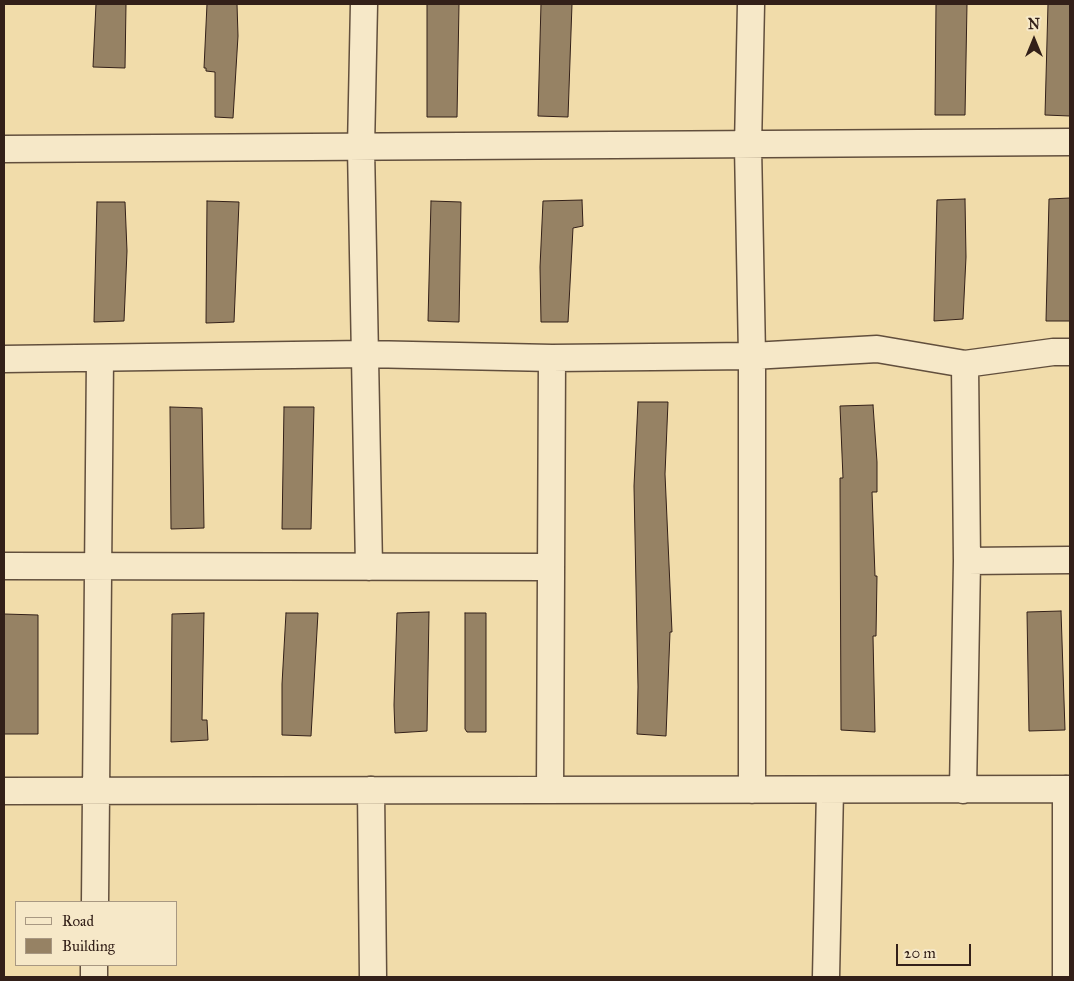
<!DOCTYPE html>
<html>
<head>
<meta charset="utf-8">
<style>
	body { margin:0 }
	#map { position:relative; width:1074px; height:981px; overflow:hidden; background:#f1dcaa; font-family:"IM FELL Great Primer",serif }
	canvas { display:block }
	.frame { position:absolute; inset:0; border:5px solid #332019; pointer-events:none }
	.legend { position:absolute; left:15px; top:901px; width:162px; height:65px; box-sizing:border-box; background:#f6e8c8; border:1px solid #a89882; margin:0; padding:6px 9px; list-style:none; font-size:15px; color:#332019 }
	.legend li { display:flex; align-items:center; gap:10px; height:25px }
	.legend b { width:25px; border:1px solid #a89882 }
	.north { position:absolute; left:1009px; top:15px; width:50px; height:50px; -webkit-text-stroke:4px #f6e8c8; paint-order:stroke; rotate:0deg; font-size:14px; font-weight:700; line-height:20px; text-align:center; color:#332019 }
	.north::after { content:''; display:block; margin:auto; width:18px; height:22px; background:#332019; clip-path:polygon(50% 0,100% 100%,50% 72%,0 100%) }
	.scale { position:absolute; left:896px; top:944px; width:75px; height:22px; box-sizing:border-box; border:2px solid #332019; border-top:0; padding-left:6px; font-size:15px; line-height:18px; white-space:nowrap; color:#332019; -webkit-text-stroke:4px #f6e8c8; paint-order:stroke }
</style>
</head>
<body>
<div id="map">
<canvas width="1074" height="981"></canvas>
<div class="frame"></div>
<ul class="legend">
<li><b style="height:6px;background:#f6e8c8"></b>Road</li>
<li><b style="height:14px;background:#968264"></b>Building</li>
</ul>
<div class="north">N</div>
<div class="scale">20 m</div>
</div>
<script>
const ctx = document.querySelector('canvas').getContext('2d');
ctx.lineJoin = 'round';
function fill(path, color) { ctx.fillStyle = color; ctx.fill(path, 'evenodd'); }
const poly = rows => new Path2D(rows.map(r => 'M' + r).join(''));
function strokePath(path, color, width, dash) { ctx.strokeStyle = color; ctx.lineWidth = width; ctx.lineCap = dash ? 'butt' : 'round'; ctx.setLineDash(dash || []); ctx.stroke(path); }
const building = poly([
	[96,4,126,4,125,68,93,67,96,4],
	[207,4,237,4,238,36,233,118,215,117,215,72,206,71,206,68,204,68,207,4],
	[427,4,459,4,457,117,427,117,427,4],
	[541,4,572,4,568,117,538,116,541,4],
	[936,4,967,4,965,115,935,115,936,4],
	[1048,4,1070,4,1070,116,1045,115,1048,4],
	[1070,198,1070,321,1046,321,1049,199,1070,198],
	[965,199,966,257,963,319,934,321,937,200,965,199],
	[582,200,583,226,573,228,568,322,541,322,540,267,543,201,582,200],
	[207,201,239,202,234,322,206,323,207,201],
	[431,201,461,202,459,322,428,321,431,201],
	[97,202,125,202,127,251,124,321,94,322,97,202],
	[638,402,668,402,665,474,672,632,670,632,666,736,637,734,638,687,634,486,638,402],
	[873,405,877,462,877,492,872,492,875,576,877,576,876,636,873,636,875,732,841,730,840,478,843,478,840,406,873,405],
	[170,407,202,408,204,528,171,529,170,407],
	[284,407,314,407,311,529,282,529,284,407],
	[1061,611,1065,730,1029,731,1027,612,1061,611],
	[429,612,427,731,395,733,394,705,397,613,429,612],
	[204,613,202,720,207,720,208,740,171,742,172,614,204,613],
	[286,613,318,613,311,736,282,735,282,684,286,613],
	[465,613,486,613,486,732,467,732,465,729,465,613],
	[4,614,38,615,38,734,4,734,4,614]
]);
fill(building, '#968264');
strokePath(building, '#332019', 1);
const minor = poly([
	[364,4,361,148,369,567],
	[751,4,748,146,752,356,752,790],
	[4,149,1070,142],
	[4,359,365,354,552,358,752,356,877,349,965,364,1053,352,1070,352],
	[967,561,1070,560],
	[4,566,551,567],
	[371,790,373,977],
	[550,790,552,358],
	[963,790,967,561,965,364],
	[4,791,1070,789],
	[95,902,100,358],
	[94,977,94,965],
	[826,977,830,790],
	[1066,977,1066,789]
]);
strokePath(minor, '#624f3d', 29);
strokePath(minor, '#f6e8c8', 26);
</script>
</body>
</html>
